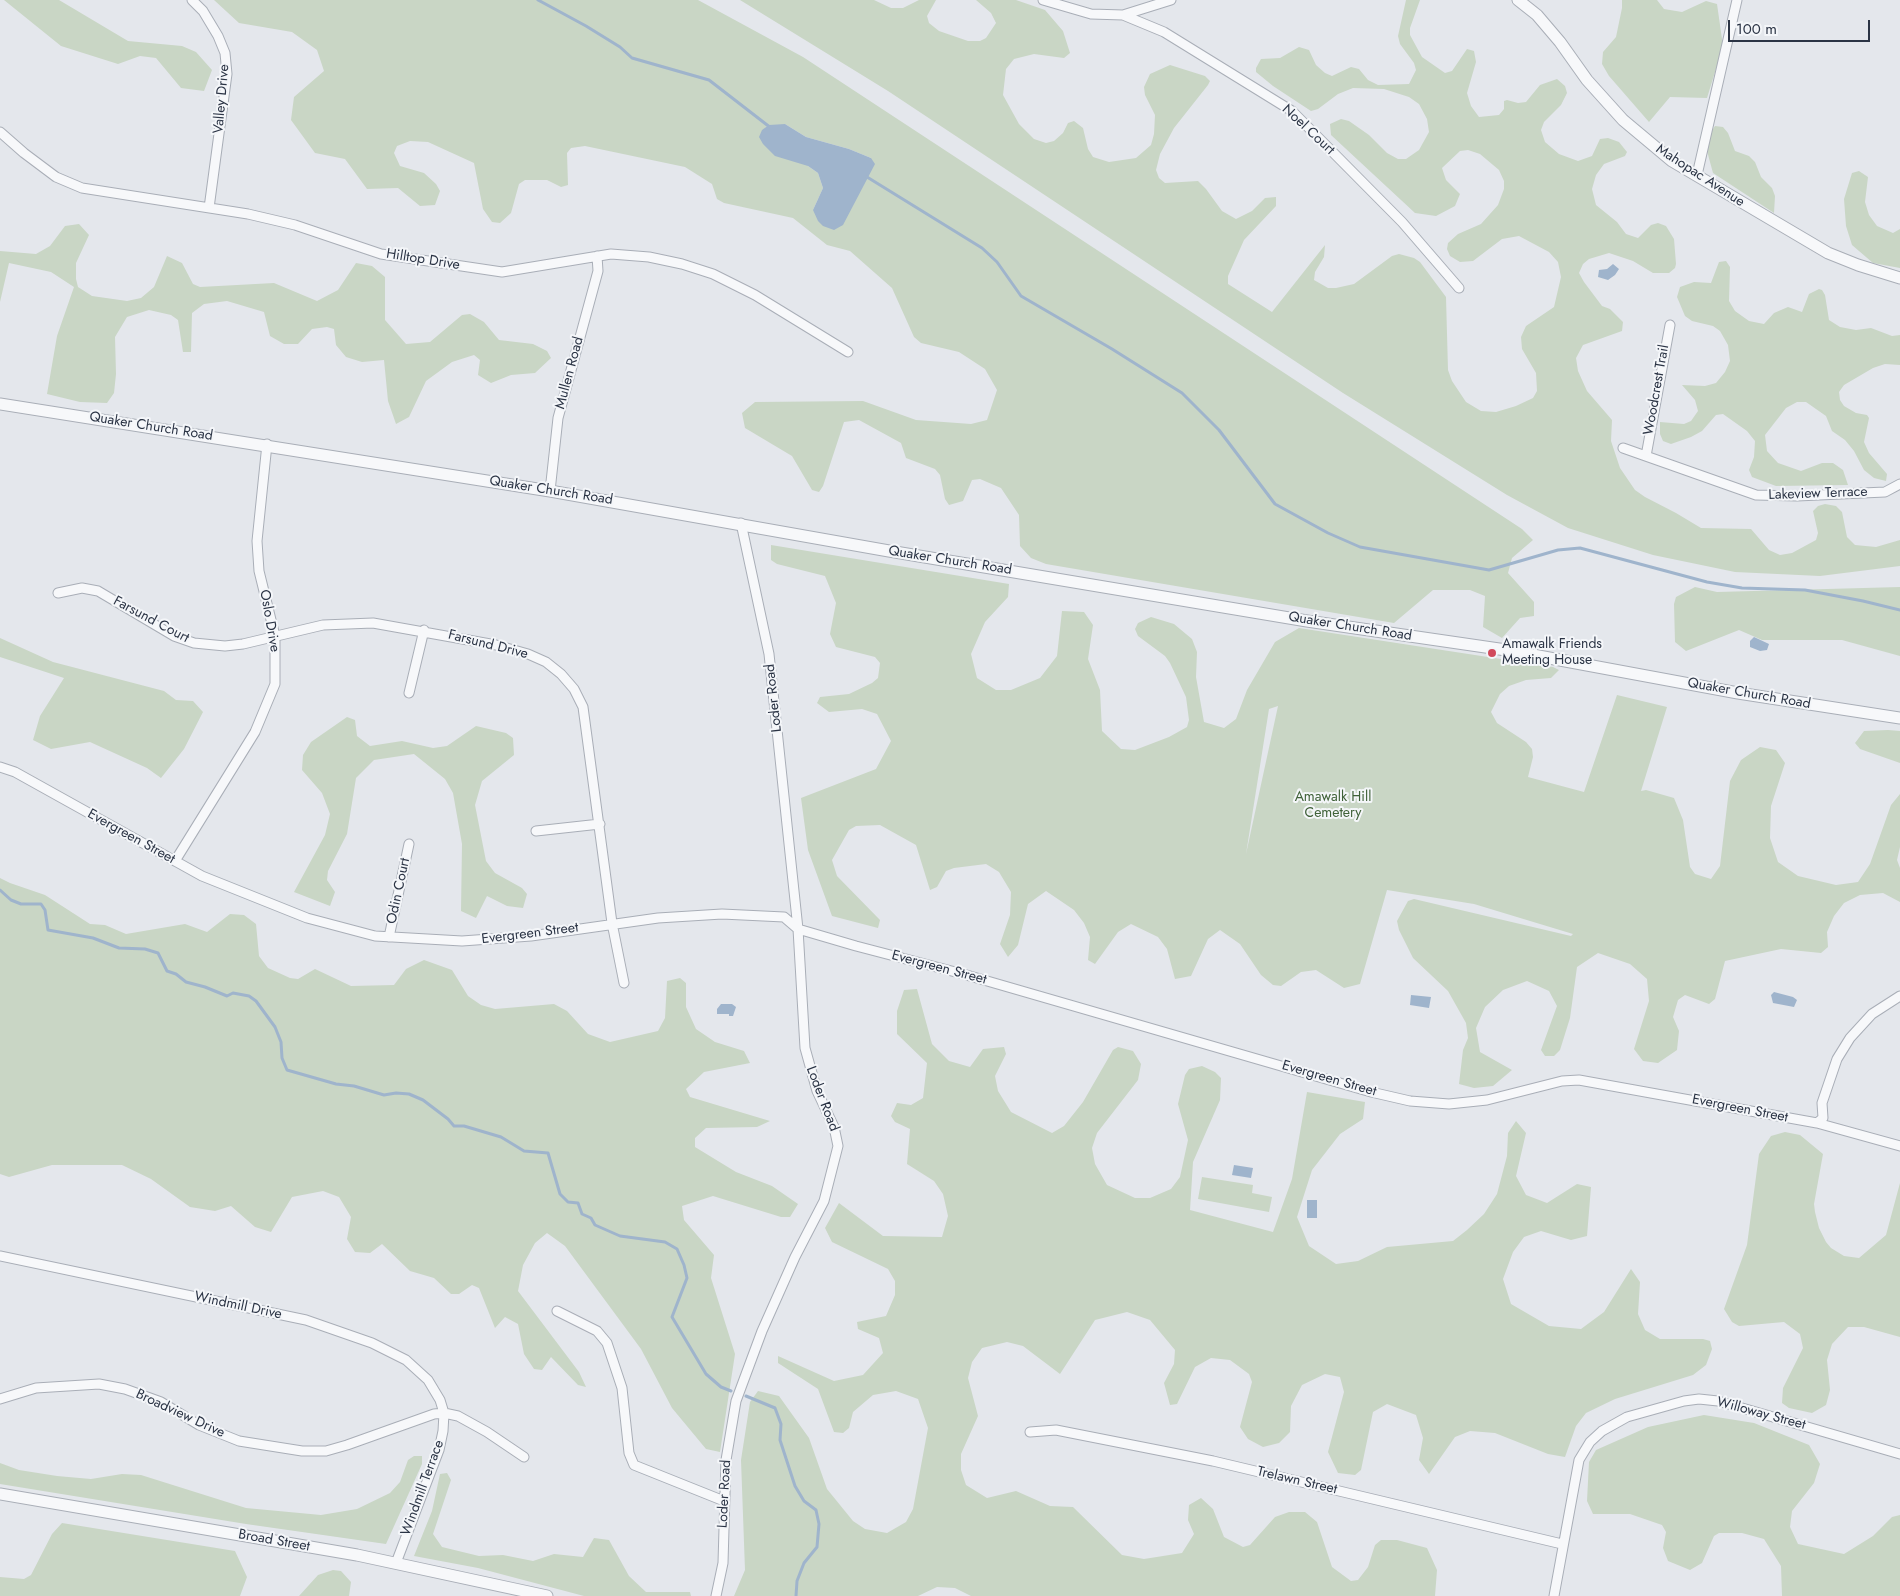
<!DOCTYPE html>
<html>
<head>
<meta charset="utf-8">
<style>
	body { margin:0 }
	#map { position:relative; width:1900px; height:1596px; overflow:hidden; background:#e4e7ec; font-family:Jost,sans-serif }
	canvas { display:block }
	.scale { position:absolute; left:1728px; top:20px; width:142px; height:22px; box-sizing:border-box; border:2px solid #2b3445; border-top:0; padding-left:6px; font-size:15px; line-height:18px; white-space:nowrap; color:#2b3445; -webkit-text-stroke:4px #f4f6f9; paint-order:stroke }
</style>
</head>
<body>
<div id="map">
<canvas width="1900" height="1596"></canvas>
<div class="scale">100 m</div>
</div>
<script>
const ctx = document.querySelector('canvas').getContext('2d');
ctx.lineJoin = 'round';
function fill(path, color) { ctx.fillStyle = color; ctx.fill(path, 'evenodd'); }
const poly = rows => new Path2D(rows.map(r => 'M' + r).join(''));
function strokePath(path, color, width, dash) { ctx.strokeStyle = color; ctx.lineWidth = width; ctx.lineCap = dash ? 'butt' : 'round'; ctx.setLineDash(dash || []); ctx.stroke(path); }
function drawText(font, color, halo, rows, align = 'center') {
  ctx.font = font + ' Jost,sans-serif'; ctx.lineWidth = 4; ctx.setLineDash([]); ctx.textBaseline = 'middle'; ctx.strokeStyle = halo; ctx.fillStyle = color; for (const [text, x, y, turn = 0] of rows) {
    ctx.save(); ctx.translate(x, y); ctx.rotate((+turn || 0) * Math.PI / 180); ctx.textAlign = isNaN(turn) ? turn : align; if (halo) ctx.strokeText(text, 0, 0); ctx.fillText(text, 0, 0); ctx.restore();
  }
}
fill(poly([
	[4,0,59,0,128,41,182,46,196,52,212,70,204,91,181,88,156,58,140,56,118,64,61,46],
	[214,0,698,0,803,57,1522,529,1533,540,1512,558,1508,573,1534,602,1534,616,1520,618,1502,638,1483,627,1485,596,1470,590,1433,590,1394,623,1046,564,1031,558,1020,546,1019,515,1001,488,980,479,972,480,963,501,949,505,945,499,940,475,935,469,906,458,901,443,859,420,844,422,823,486,819,492,812,490,792,456,745,428,742,413,755,402,863,401,916,420,971,424,987,420,997,390,985,369,959,352,921,343,914,337,892,288,850,251,827,245,793,218,724,203,717,199,712,184,685,167,585,146,571,148,567,153,568,185,561,187,547,180,525,180,519,184,511,213,500,223,492,222,483,209,474,163,428,142,410,141,397,146,394,153,400,166,424,173,436,184,440,191,435,205,420,206,398,188,367,189,345,159,315,153,291,120,294,97,324,71,317,50,292,32,239,23],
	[785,124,806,137,849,149,871,158,813,210,823,188,818,173,808,166],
	[740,0,874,0,891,8,903,8,919,0,936,0,927,16,929,23,939,31,968,41,980,41,986,38,996,23,991,13,976,0,1016,0,1045,10,1063,31,1070,53,1064,58,1034,54,1014,59,1006,69,1003,95,1019,124,1034,139,1046,143,1054,141,1063,133,1068,123,1074,121,1083,128,1088,149,1093,157,1109,162,1136,158,1151,145,1154,134,1155,115,1145,95,1144,87,1150,74,1170,65,1205,76,1210,81,1208,85,1174,128,1160,154,1156,170,1159,178,1165,183,1198,181,1206,189,1222,211,1236,219,1252,211,1265,198,1276,197,1276,206,1244,240,1228,276,1228,284,1272,312,1325,245,1324,257,1315,272,1314,280,1328,288,1336,288,1354,284,1392,256,1399,254,1414,258,1420,262,1446,297,1448,370,1452,381,1466,402,1481,411,1496,412,1516,406,1533,398,1537,391,1536,373,1522,349,1521,337,1526,326,1554,307,1561,277,1558,262,1549,252,1519,236,1502,239,1473,261,1460,262,1450,256,1447,249,1448,243,1458,234,1481,224,1498,205,1504,189,1504,181,1499,170,1480,154,1468,150,1460,151,1442,168,1446,180,1460,194,1455,206,1436,216,1415,213,1331,135,1330,124,1341,119,1349,121,1369,135,1387,153,1398,159,1406,159,1419,150,1429,132,1427,119,1419,104,1409,97,1384,89,1353,88,1338,94,1318,109,1311,111,1273,86,1256,72,1256,68,1261,59,1280,58,1299,47,1309,50,1316,65,1325,73,1332,76,1351,67,1359,69,1368,80,1378,85,1409,84,1416,70,1414,63,1400,44,1398,36,1406,0,1420,0,1410,28,1410,35,1422,57,1445,73,1452,71,1467,49,1474,51,1476,62,1467,93,1471,106,1479,117,1499,115,1504,109,1504,101,1507,100,1518,103,1526,102,1540,85,1557,79,1565,86,1567,93,1561,105,1544,122,1541,130,1545,142,1559,154,1578,161,1592,156,1600,139,1608,138,1619,142,1627,152,1625,156,1604,164,1596,175,1592,189,1596,205,1617,222,1626,234,1638,238,1651,225,1658,223,1666,226,1674,239,1676,264,1675,268,1669,273,1653,273,1633,261,1609,253,1589,259,1583,264,1579,273,1584,282,1602,306,1610,309,1623,322,1622,331,1583,345,1576,358,1578,371,1587,391,1612,420,1611,441,1620,468,1635,490,1645,497,1676,513,1701,528,1751,529,1769,550,1780,555,1792,553,1816,540,1818,533,1813,511,1818,506,1825,504,1836,506,1842,512,1847,537,1855,545,1876,547,1900,540,1900,566,1820,576,1735,572,1653,555,1568,528,1507,495,1343,393,888,91],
	[1622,0,1657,0,1664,9,1682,12,1706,1,1717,4,1723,46,1707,98,1670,97,1649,122,1609,76,1602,64,1603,52,1616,37,1622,8],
	[1715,126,1723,127,1728,133,1735,151,1749,156,1755,162,1761,177,1772,188,1775,196,1774,213,1713,173,1707,151,1711,132],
	[1859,171,1868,177,1865,202,1869,215,1877,226,1893,233,1900,229,1900,268,1873,263,1852,245,1846,226,1844,199,1852,173],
	[79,224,89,235,76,263,76,279,78,287,92,296,127,301,141,298,154,287,167,256,182,263,193,284,200,287,274,283,317,301,338,290,356,263,372,266,385,277,385,320,406,344,430,342,462,315,470,314,484,322,499,340,533,344,547,351,551,358,535,373,511,375,491,383,478,375,480,360,474,355,452,362,426,381,409,417,396,424,388,401,384,360,362,362,346,357,336,345,334,329,327,327,312,329,298,344,284,344,270,336,264,312,227,301,204,304,192,313,191,352,183,352,178,320,171,315,149,310,127,317,115,337,116,374,114,393,107,403,80,402,47,394,57,336,74,287,51,272,9,263,0,302,0,251,36,254,50,246,65,226],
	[1726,261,1730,267,1729,301,1735,311,1749,321,1764,324,1774,313,1788,307,1802,312,1809,294,1819,289,1822,290,1825,295,1829,320,1840,327,1856,330,1871,328,1892,336,1900,335,1900,365,1885,364,1873,368,1844,385,1839,392,1840,400,1844,406,1856,413,1867,415,1869,418,1864,442,1869,453,1887,474,1886,481,1874,478,1864,470,1854,451,1845,440,1832,431,1826,416,1806,402,1797,402,1786,408,1765,435,1767,451,1778,463,1801,471,1822,463,1833,463,1843,470,1848,485,1776,486,1752,477,1749,470,1754,457,1755,441,1747,431,1723,414,1716,415,1702,431,1691,437,1671,444,1663,441,1660,434,1660,422,1684,424,1691,421,1698,411,1695,400,1682,385,1705,386,1716,383,1725,372,1730,361,1728,345,1720,331,1713,326,1692,321,1685,316,1677,297,1680,287,1694,282,1711,283,1719,262],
	[771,545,1009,584,1008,597,985,622,971,654,977,678,996,690,1011,690,1040,678,1057,656,1062,611,1084,612,1093,625,1088,659,1100,690,1102,731,1121,749,1135,750,1169,737,1187,727,1189,720,1186,697,1170,663,1165,656,1138,636,1135,629,1138,623,1151,617,1174,624,1192,639,1197,652,1196,677,1204,722,1224,728,1236,719,1247,690,1275,642,1299,628,1553,667,1559,670,1551,678,1526,680,1509,686,1500,694,1491,712,1497,723,1526,742,1532,749,1533,757,1528,777,1584,792,1617,695,1667,707,1641,791,1646,790,1674,798,1683,820,1690,867,1695,874,1711,879,1720,866,1730,781,1741,760,1760,747,1776,750,1785,763,1771,806,1770,838,1778,862,1798,876,1836,885,1858,882,1870,864,1891,805,1900,794,1900,847,1897,860,1900,868,1900,902,1883,893,1860,895,1844,903,1834,916,1827,932,1828,947,1821,953,1781,949,1725,961,1715,999,1709,1004,1685,995,1678,1000,1673,1017,1679,1031,1677,1050,1658,1063,1643,1061,1634,1049,1649,1001,1647,979,1630,964,1598,953,1577,967,1570,1018,1560,1050,1554,1056,1545,1056,1541,1050,1557,1006,1549,991,1527,981,1503,990,1485,1007,1476,1028,1480,1052,1512,1070,1493,1086,1474,1088,1459,1084,1463,1050,1468,1038,1466,1023,1448,991,1413,958,1399,930,1397,921,1408,901,1414,899,1571,936,1573,934,1474,904,1387,890,1360,984,1344,988,1316,970,1301,972,1281,986,1273,985,1261,975,1240,944,1220,930,1208,939,1191,976,1175,979,1167,949,1158,937,1131,924,1118,932,1095,964,1088,960,1090,937,1084,923,1074,910,1046,891,1028,904,1018,945,1008,957,1000,944,1010,915,1011,892,999,872,986,864,954,868,946,871,937,887,930,890,916,845,880,825,856,826,849,830,832,860,837,876,880,920,878,928,832,916,808,850,801,798,876,769,891,741,877,714,862,709,829,712,817,703,820,697,849,694,872,683,878,678,880,663,875,657,836,647,830,634,836,603,825,576,777,564,771,560],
	[1278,706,1246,854,1269,709],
	[1695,587,1717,592,1900,587,1900,656,1842,640,1762,640,1739,630,1686,651,1675,642,1674,604,1676,597],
	[0,638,53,662,164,691,176,700,193,701,203,712,184,749,161,778,147,768,90,742,51,749,33,740,40,716,64,678,0,657],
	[347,717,355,720,357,736,370,746,402,741,433,748,447,746,476,726,506,733,513,738,514,755,482,781,475,805,486,861,495,873,522,888,527,894,523,908,507,906,487,896,476,918,461,911,462,844,453,793,445,779,414,754,374,760,356,778,347,834,328,871,327,880,335,892,330,906,294,892,325,835,330,814,322,793,302,770,303,755,311,742],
	[1888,730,1900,731,1900,763,1860,749,1855,743,1864,731],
	[0,878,10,883,45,895,90,924,105,925,126,934,185,924,207,932,230,914,244,915,256,924,259,956,268,968,290,978,298,979,315,969,351,986,394,985,406,969,424,960,452,970,468,996,481,1005,495,1009,554,1004,567,1011,588,1034,610,1042,658,1031,665,1018,667,981,680,978,686,983,686,1007,696,1029,715,1042,744,1051,750,1063,704,1072,686,1089,690,1097,770,1121,757,1127,706,1128,695,1138,695,1147,736,1172,772,1186,798,1204,790,1217,781,1217,713,1196,682,1206,684,1220,714,1255,711,1278,735,1354,720,1452,706,1449,672,1408,641,1349,565,1246,547,1233,535,1243,523,1265,518,1291,579,1372,586,1387,578,1385,551,1357,542,1370,534,1369,524,1354,518,1324,505,1317,495,1328,479,1288,472,1285,459,1294,451,1294,434,1278,410,1271,382,1244,370,1253,355,1252,347,1239,351,1217,339,1197,323,1191,292,1197,271,1232,255,1227,231,1206,215,1211,190,1207,151,1179,122,1165,52,1165,9,1177,0,1174],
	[917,989,932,1044,949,1061,970,1067,983,1049,1004,1047,1006,1054,995,1076,998,1091,1011,1112,1052,1133,1064,1126,1083,1102,1113,1050,1118,1047,1133,1051,1141,1064,1138,1080,1097,1133,1092,1148,1095,1164,1107,1185,1135,1198,1150,1198,1171,1189,1180,1177,1188,1140,1178,1104,1185,1075,1189,1069,1202,1066,1215,1072,1221,1078,1220,1100,1193,1162,1190,1210,1273,1232,1292,1179,1307,1092,1365,1102,1363,1119,1340,1134,1312,1170,1297,1217,1309,1246,1336,1264,1358,1261,1387,1247,1453,1241,1467,1230,1484,1214,1497,1194,1507,1156,1508,1133,1516,1121,1526,1133,1516,1176,1526,1195,1547,1203,1577,1184,1591,1187,1587,1236,1571,1240,1541,1231,1524,1237,1513,1252,1503,1279,1511,1304,1549,1326,1581,1329,1604,1312,1631,1269,1640,1282,1638,1314,1645,1330,1660,1339,1703,1339,1710,1341,1712,1349,1706,1365,1693,1375,1615,1399,1586,1413,1576,1426,1565,1457,1548,1454,1495,1433,1470,1431,1455,1437,1429,1474,1419,1460,1423,1438,1416,1415,1387,1404,1373,1412,1361,1470,1355,1475,1338,1473,1328,1452,1344,1392,1340,1377,1325,1374,1302,1385,1291,1406,1290,1432,1279,1443,1263,1447,1248,1439,1240,1427,1252,1382,1249,1374,1230,1360,1211,1358,1195,1367,1177,1404,1170,1405,1164,1383,1174,1364,1175,1350,1150,1320,1127,1312,1095,1320,1060,1374,1023,1346,1007,1342,982,1348,972,1362,968,1378,978,1416,961,1454,961,1470,966,1485,987,1498,1016,1491,1050,1506,1073,1507,1122,1555,1144,1559,1182,1553,1194,1534,1188,1520,1189,1505,1201,1498,1213,1509,1224,1537,1243,1547,1250,1545,1275,1517,1289,1512,1305,1512,1317,1522,1332,1567,1351,1581,1358,1580,1368,1567,1375,1545,1381,1540,1397,1540,1427,1548,1437,1570,1435,1596,971,1596,955,1588,937,1587,918,1596,734,1596,745,1570,741,1460,750,1402,758,1391,779,1396,809,1438,827,1489,853,1521,865,1529,887,1533,906,1522,913,1509,928,1428,918,1399,896,1391,873,1395,853,1412,849,1428,843,1433,834,1432,818,1389,778,1363,778,1356,834,1381,863,1375,883,1353,879,1338,858,1329,857,1322,886,1316,895,1295,895,1281,888,1269,832,1242,825,1228,839,1203,883,1236,942,1237,948,1216,943,1194,934,1181,907,1164,910,1129,895,1122,891,1116,897,1103,911,1105,923,1098,927,1063,897,1034,897,1011,904,990],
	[1785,1132,1800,1135,1823,1154,1814,1204,1815,1212,1819,1228,1826,1242,1831,1248,1844,1256,1859,1258,1886,1235,1900,1183,1900,1337,1864,1327,1848,1327,1832,1344,1827,1360,1830,1390,1826,1405,1812,1413,1789,1408,1782,1403,1783,1388,1803,1348,1800,1334,1784,1322,1739,1326,1732,1322,1724,1309,1747,1245,1759,1154,1771,1136],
	[1202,1177,1253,1185,1252,1193,1272,1197,1269,1212,1198,1199],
	[1704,1415,1754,1423,1809,1445,1820,1464,1814,1483,1792,1511,1790,1527,1798,1544,1844,1554,1873,1536,1892,1517,1900,1515,1900,1596,1782,1596,1781,1566,1764,1539,1742,1533,1719,1533,1714,1536,1702,1563,1690,1570,1668,1561,1663,1548,1666,1532,1662,1525,1630,1514,1593,1514,1587,1501,1589,1462,1596,1450,1648,1427],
	[414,1456,422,1456,422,1464,386,1544,246,1524,0,1484,0,1463,19,1470,57,1476,91,1479,122,1474,141,1475,246,1508,321,1515,357,1509,390,1493,400,1482,408,1460],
	[447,1473,451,1480,433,1534,442,1547,479,1556,503,1555,533,1561,554,1554,583,1557,594,1538,609,1540,629,1576,646,1592,690,1592,691,1596,584,1596,478,1568,414,1556,432,1511,440,1474],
	[62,1523,235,1551,247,1577,240,1596,0,1596,0,1577,24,1579,31,1575,52,1534],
	[333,1570,341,1571,351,1582,349,1596,299,1596,318,1575]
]), '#c9d6c5');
fill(poly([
	[785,124,806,137,849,149,871,158,875,164,843,225,834,230,823,226,818,221,813,210,823,188,818,173,808,166,775,156,763,144,759,137,762,130,769,125],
	[1613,264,1619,269,1615,275,1608,280,1598,277,1599,270,1607,269],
	[1754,637,1769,644,1767,650,1760,651,1750,647,1750,641],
	[1774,992,1793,997,1797,1000,1794,1007,1773,1003,1771,995],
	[1411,995,1431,997,1429,1008,1410,1005],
	[721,1004,732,1004,736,1007,733,1016,729,1016,729,1014,717,1014,717,1009],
	[1234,1165,1253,1168,1251,1178,1232,1175],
	[1307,1200,1317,1200,1317,1218,1307,1218]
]), '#9fb4cc');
strokePath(poly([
	[538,0,586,26,620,47,632,58,709,80,771,128],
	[867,177,982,248,997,262,1021,296,1112,349,1182,393,1219,430,1275,504,1328,533,1360,547,1489,570,1558,550,1580,548,1707,582,1742,588,1805,590,1863,601,1900,610],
	[0,890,11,900,21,904,41,904,45,910,48,930,93,938,119,948,145,949,158,953,167,971,176,974,186,982,205,987,227,996,233,993,249,996,256,1001,275,1027,281,1042,282,1058,287,1070,336,1084,354,1086,384,1095,396,1093,409,1094,423,1100,448,1119,454,1126,464,1126,501,1137,524,1151,548,1153,560,1194,568,1202,578,1203,582,1214,591,1218,595,1225,620,1236,665,1242,677,1249,684,1265,687,1278,672,1317,706,1374,721,1387,731,1391],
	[746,1396,775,1408,781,1424,780,1440,795,1486,804,1501,816,1510,819,1524,817,1547,804,1563,797,1581,796,1596]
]), '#9fb4cc', 3);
const minor = poly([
	[192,0,203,11,218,36,225,53,227,74,209,208],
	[1043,0,1091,14,1123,15,1171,0],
	[1123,15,1164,32,1292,111,1402,222,1459,288],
	[0,132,24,153,56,177,82,188,248,214,295,225,381,254,502,272,611,254,649,257,682,264,713,274,755,295,848,352],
	[1697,175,1737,0],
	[1623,448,1756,495,1797,496,1885,492,1900,484],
	[1646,456,1670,325],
	[550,491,558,418,598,271,597,256],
	[58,593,82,588,98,591,174,636,194,643,225,646,243,644,323,625,373,623,496,645,528,654,546,662,561,674,574,689,583,707,612,923,624,983],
	[409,693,424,630],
	[0,767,15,772,202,876,307,918,375,936,462,941,531,936,658,918,722,914,784,917,798,929,856,946,963,974,1371,1092,1410,1101,1449,1104,1487,1100,1562,1081,1579,1080,1817,1123,1900,1146],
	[536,831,600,824],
	[175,861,255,732,275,684,275,636,259,571,257,541,267,444],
	[389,937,409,844],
	[1817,1123,1823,1118,1822,1103,1837,1059,1850,1038,1872,1014,1900,996],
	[0,1256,306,1320,372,1343,406,1360,428,1380,440,1400,444,1413,443,1431,439,1450,396,1563],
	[557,1311,597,1331,607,1343,622,1388,629,1453,634,1465,724,1501],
	[0,1399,36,1388,99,1384,125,1389,161,1402,199,1425,239,1441,302,1451,326,1451,347,1445,434,1414,444,1413,458,1416,487,1432,524,1457],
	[1030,1432,1056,1430,1213,1461,1562,1544],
	[716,1596,723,1563,726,1460,736,1401,762,1331,795,1257,824,1201,838,1146,834,1127,817,1091,805,1048,798,929,769,654,741,523],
	[1554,1596,1579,1460,1590,1442,1602,1431,1627,1417,1684,1401,1699,1399,1718,1401,1900,1454]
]);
const tertiary = poly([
	[1518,0,1537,15,1560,42,1587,80,1623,120,1672,161,1828,253,1858,265,1900,278],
	[0,404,550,491,889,551,1307,621,1506,650,1738,693,1900,718],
	[0,1494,357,1555,547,1596]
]);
strokePath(minor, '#a9aeb7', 11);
strokePath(tertiary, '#a9aeb7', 13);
strokePath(minor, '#f7f8fa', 9);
strokePath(tertiary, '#f7f8fa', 11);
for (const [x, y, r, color] of [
	[1492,653,5,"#d1495b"]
]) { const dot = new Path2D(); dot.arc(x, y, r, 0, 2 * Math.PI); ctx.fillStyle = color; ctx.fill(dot); strokePath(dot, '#f4f6f9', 2); }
drawText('14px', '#2b3445', '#f4f6f9', [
	["Valley Drive",222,99,-85],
	["Noel Court",1308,130,43],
	["Mahopac Avenue",1700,176,33],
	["Hilltop Drive",423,260,9],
	["Mullen Road",570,373,-75],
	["Woodcrest Trail",1657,390,-80],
	["Quaker Church Road",151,427,9],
	["Quaker Church Road",551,491,9],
	["Lakeview Terrace",1818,494,-2],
	["Quaker Church Road",950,561,9],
	["Farsund Court",151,620,28],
	["Oslo Drive",269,621,80],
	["Quaker Church Road",1350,627,9],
	["Farsund Drive",488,645,14],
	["Quaker Church Road",1749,694,10],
	["Loder Road",774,698,-96],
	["Evergreen Street",131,837,29],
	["Odin Court",399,891,-78],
	["Evergreen Street",530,934,-7],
	["Evergreen Street",939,968,15],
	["Evergreen Street",1329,1079,16],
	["Loder Road",822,1099,69],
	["Evergreen Street",1740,1109,11],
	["Windmill Drive",238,1306,12],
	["Broadview Drive",180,1414,25],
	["Willoway Street",1761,1414,15],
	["Trelawn Street",1297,1481,13],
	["Windmill Terrace",423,1488,-70],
	["Loder Road",725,1494,-87],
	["Broad Street",274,1541,10]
]);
drawText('14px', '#2b3445', '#f4f6f9', [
	["Amawalk Friends",1502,645],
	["Meeting House",1502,661]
], 'left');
drawText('14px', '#3f6138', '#f4f6f9', [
	["Amawalk Hill",1333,798],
	["Cemetery",1333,814]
]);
</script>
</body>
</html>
